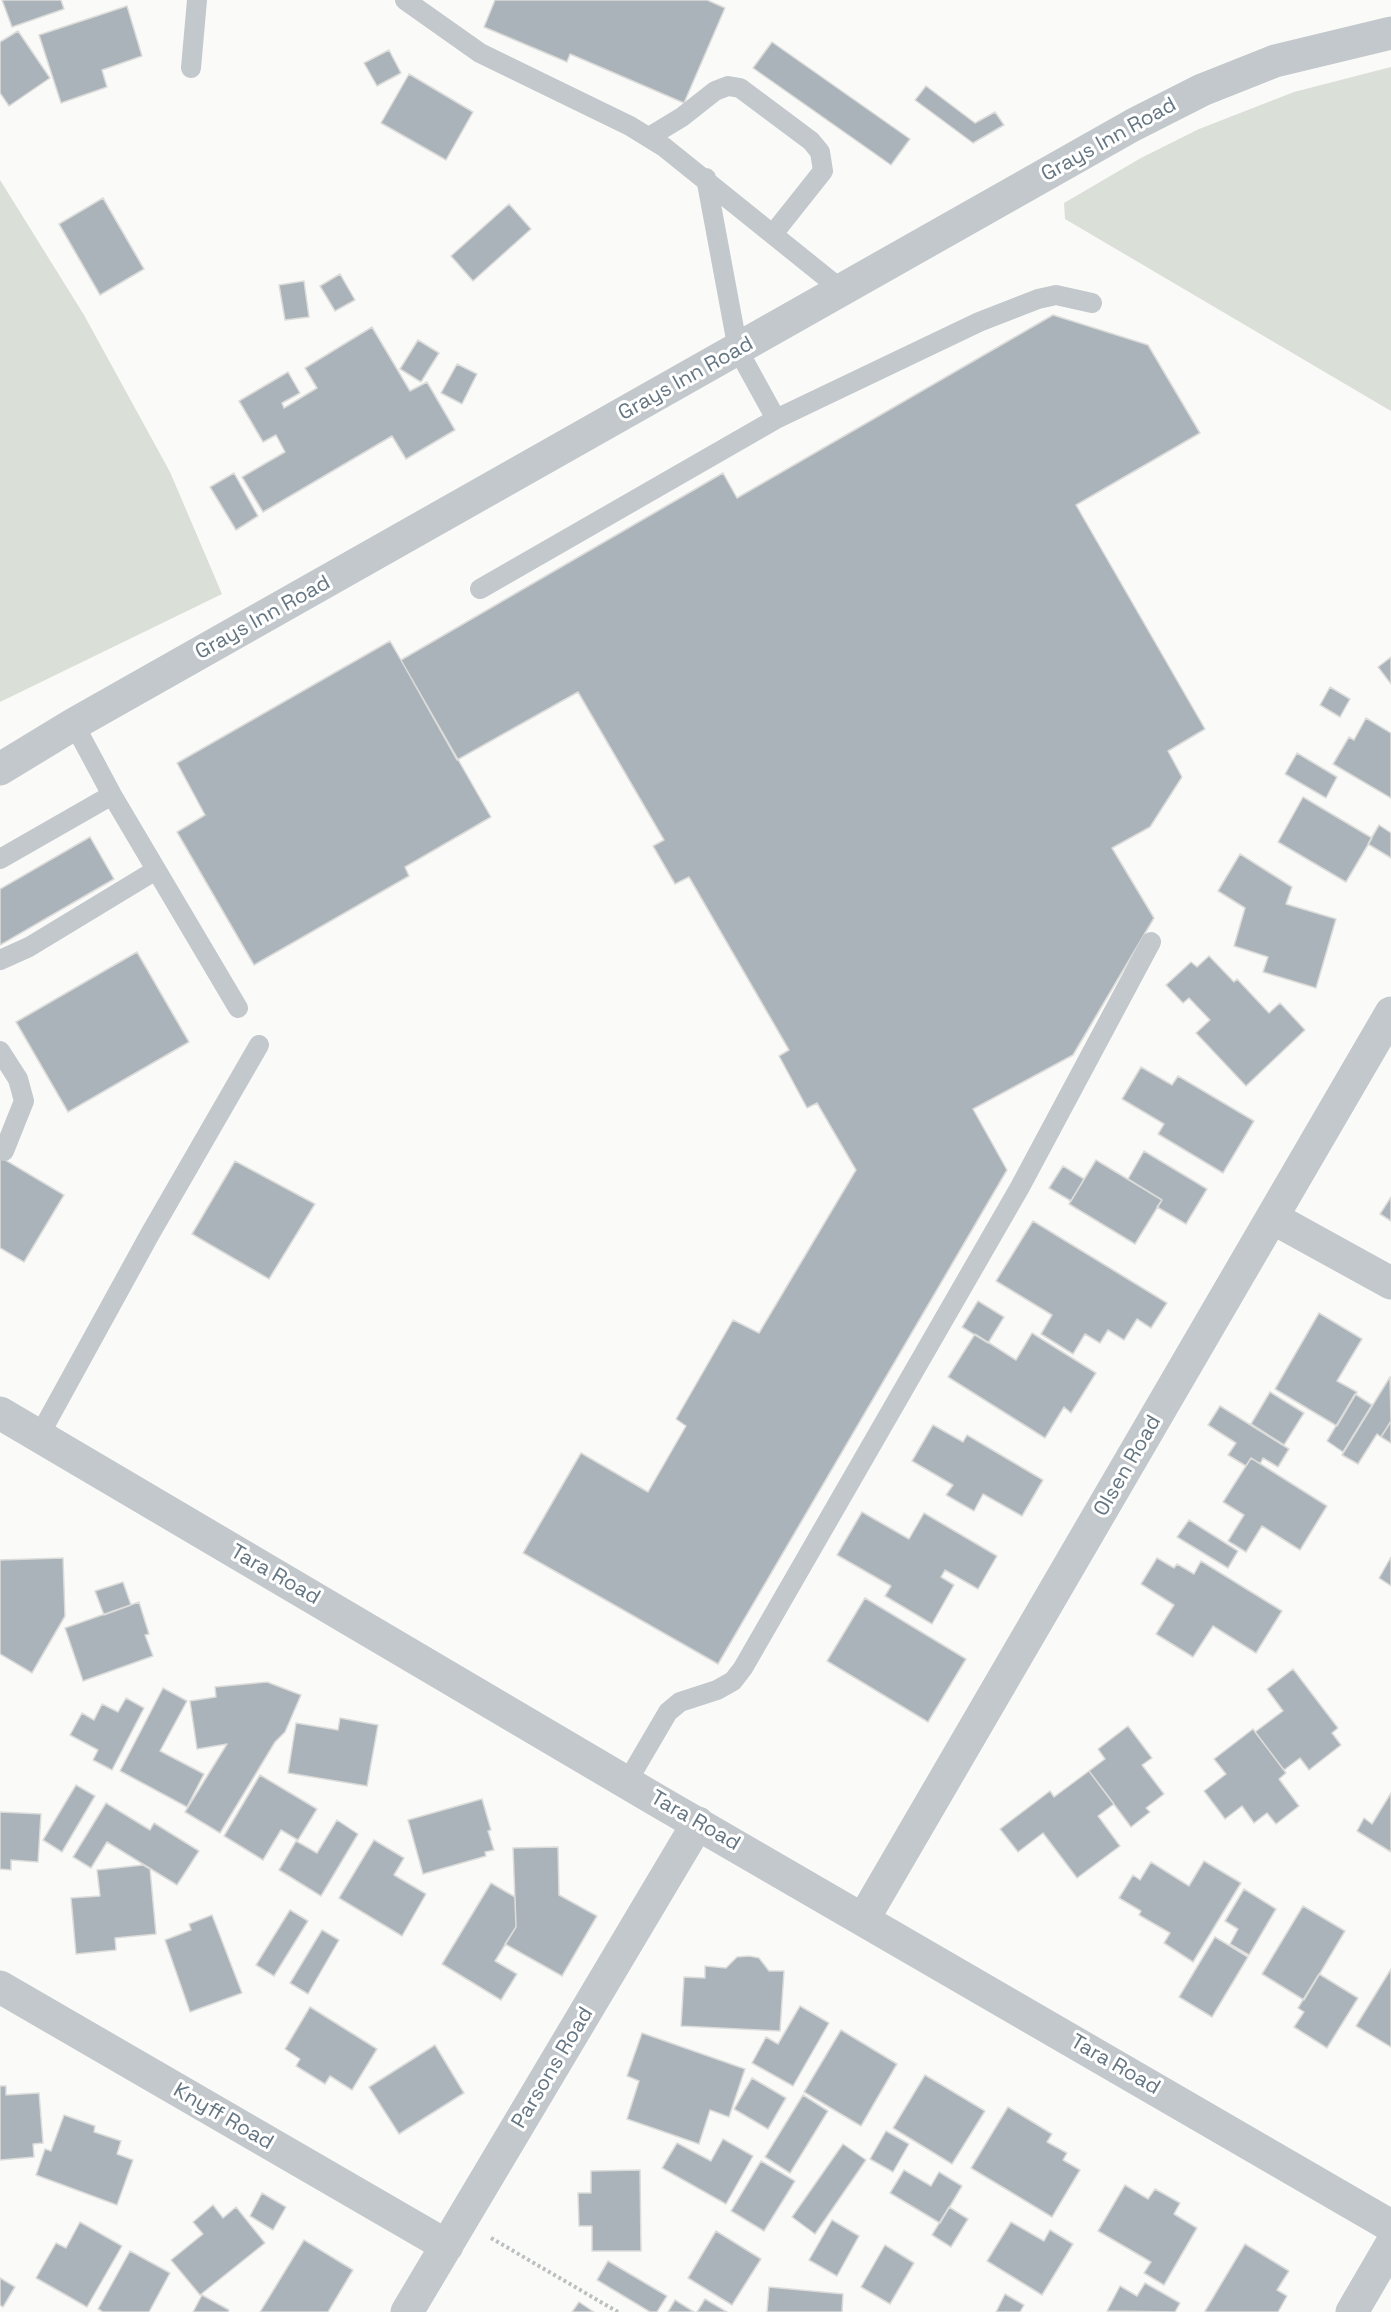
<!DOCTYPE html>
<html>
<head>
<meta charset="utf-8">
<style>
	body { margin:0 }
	canvas { display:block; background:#fafaf8 }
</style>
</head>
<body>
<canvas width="1391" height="2312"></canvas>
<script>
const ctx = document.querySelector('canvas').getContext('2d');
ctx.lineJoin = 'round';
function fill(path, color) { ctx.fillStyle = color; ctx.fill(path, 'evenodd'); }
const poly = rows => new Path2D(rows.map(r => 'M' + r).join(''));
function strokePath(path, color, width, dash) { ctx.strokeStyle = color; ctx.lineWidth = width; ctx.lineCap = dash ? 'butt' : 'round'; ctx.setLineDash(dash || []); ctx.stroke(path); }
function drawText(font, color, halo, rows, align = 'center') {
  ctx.font = font + ' "Space Grotesk",sans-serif'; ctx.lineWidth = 6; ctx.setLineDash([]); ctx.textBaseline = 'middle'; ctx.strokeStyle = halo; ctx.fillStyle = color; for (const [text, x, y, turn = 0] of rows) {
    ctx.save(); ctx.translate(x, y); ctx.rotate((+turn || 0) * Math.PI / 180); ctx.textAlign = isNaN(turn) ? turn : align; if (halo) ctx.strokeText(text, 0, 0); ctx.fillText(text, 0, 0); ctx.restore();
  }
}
fill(poly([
	[1391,67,1391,411,1065,219,1064,203,1141,158,1199,129,1294,92],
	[0,180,84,315,170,472,222,594,0,702]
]), '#dadfd7');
const building = poly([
	[2,0,61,0,64,9,12,27,2,0],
	[495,0,707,0,725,8,684,103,570,54,567,62,484,27,495,0],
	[127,6,142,56,102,70,107,87,61,103,39,35,127,6],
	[18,31,50,78,9,106,0,93,0,42,18,31],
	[772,42,910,139,891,165,753,68,772,42],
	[389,50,401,73,377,86,364,63,389,50],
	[409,74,473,112,446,160,381,123,409,74],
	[926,86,975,123,995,112,1004,125,973,143,915,100,926,86],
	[103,198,144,269,100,295,59,224,103,198],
	[509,204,531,229,473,281,451,256,509,204],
	[340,274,355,300,335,311,320,286,340,274],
	[304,281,309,317,285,320,279,285,304,281],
	[1053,315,1148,345,1200,433,1076,505,1205,729,1168,751,1182,777,1150,827,1112,848,1154,918,1073,1055,973,1109,1007,1170,718,1664,523,1553,581,1453,648,1492,686,1426,676,1419,733,1320,759,1333,856,1170,817,1103,807,1108,779,1056,789,1050,689,877,675,884,653,846,664,840,578,692,457,760,401,660,723,473,737,498,1053,315],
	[372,327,410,391,427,382,455,430,406,459,392,436,263,512,242,477,285,452,276,435,263,442,239,401,288,372,300,393,282,403,284,408,317,388,305,368,372,327],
	[418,340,439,353,421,382,400,369,418,340],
	[457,364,477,374,462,404,441,393,457,364],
	[234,473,258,516,236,530,210,487,234,473],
	[390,641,491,817,405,867,409,876,254,965,177,832,205,815,177,763,390,641],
	[1391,657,1391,684,1378,667,1391,657],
	[1330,687,1350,699,1340,717,1320,705,1330,687],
	[1366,718,1391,733,1391,798,1333,764,1349,737,1354,740,1366,718],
	[1297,753,1337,777,1326,798,1285,774,1297,753],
	[1303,797,1372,838,1346,882,1278,842,1303,797],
	[1379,825,1391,833,1391,858,1368,844,1379,825],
	[90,837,114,879,0,945,0,889,90,837],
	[1240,854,1292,887,1286,904,1336,919,1316,988,1263,972,1268,957,1234,946,1245,908,1218,891,1240,854],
	[137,952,189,1042,68,1112,16,1022,137,952],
	[1209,956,1234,982,1237,979,1269,1013,1280,1003,1305,1030,1246,1086,1196,1033,1210,1020,1189,998,1183,1003,1166,985,1191,962,1197,967,1209,956],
	[1141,1067,1172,1085,1178,1076,1254,1121,1223,1173,1158,1134,1164,1124,1122,1099,1141,1067],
	[1144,1151,1207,1189,1186,1224,1157,1207,1162,1200,1128,1179,1144,1151],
	[0,1157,64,1195,24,1262,0,1248,0,1157],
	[1096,1160,1162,1200,1135,1244,1069,1204,1096,1160],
	[235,1161,315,1204,269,1279,192,1234,235,1161],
	[1063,1166,1084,1179,1071,1201,1049,1188,1063,1166],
	[1391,1197,1391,1221,1380,1214,1391,1197],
	[1033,1221,1167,1303,1151,1328,1137,1319,1124,1340,1108,1330,1100,1343,1085,1334,1073,1354,1041,1334,1052,1315,996,1281,1033,1221],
	[978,1301,1004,1317,988,1343,962,1327,978,1301],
	[1319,1313,1362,1339,1337,1381,1357,1392,1337,1426,1275,1389,1319,1313],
	[1032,1333,1096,1373,1071,1413,1064,1407,1045,1438,948,1377,975,1334,1016,1360,1032,1333],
	[1390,1377,1391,1421,1381,1437,1377,1434,1358,1464,1342,1455,1390,1377],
	[1270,1392,1304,1413,1284,1445,1251,1424,1270,1392],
	[1355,1394,1372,1405,1343,1452,1327,1441,1355,1394],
	[1220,1406,1289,1449,1278,1467,1263,1458,1260,1464,1251,1458,1246,1466,1228,1455,1236,1443,1208,1425,1220,1406],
	[1390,1423,1391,1423,1391,1443,1381,1437,1390,1423],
	[933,1425,963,1442,967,1435,1043,1480,1022,1516,983,1494,974,1511,946,1495,953,1485,912,1461,933,1425],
	[1251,1458,1327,1506,1300,1550,1262,1526,1246,1552,1228,1541,1244,1515,1223,1502,1251,1458],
	[862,1512,909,1539,924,1513,997,1556,978,1589,945,1570,941,1577,954,1585,932,1624,885,1596,891,1586,837,1555,862,1512],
	[1189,1520,1238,1551,1228,1568,1177,1537,1189,1520],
	[1391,1557,1391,1586,1379,1578,1391,1557],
	[63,1558,65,1616,32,1673,0,1654,0,1560,63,1558],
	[1157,1558,1174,1568,1177,1564,1194,1574,1201,1561,1282,1611,1256,1653,1213,1626,1193,1657,1156,1634,1174,1605,1141,1584,1157,1558],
	[123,1582,131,1605,104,1615,95,1591,123,1582],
	[865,1598,966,1659,928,1722,827,1661,865,1598],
	[139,1602,149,1634,145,1635,153,1656,83,1681,65,1628,139,1602],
	[1293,1669,1338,1728,1332,1733,1341,1745,1309,1770,1300,1758,1284,1770,1255,1732,1283,1711,1267,1689,1293,1669],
	[267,1682,301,1695,285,1732,275,1742,220,1833,185,1812,227,1744,197,1749,190,1701,216,1697,215,1687,267,1682],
	[163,1688,187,1701,160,1751,204,1774,187,1807,120,1771,163,1688],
	[126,1698,144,1708,112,1770,93,1760,98,1750,70,1735,82,1713,94,1720,102,1704,118,1712,126,1698],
	[340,1718,378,1725,367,1786,288,1773,296,1723,338,1730,340,1718],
	[1128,1726,1152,1758,1142,1765,1164,1794,1146,1808,1150,1812,1131,1827,1089,1771,1105,1759,1098,1749,1128,1726],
	[1253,1729,1286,1773,1279,1779,1299,1806,1276,1824,1267,1813,1254,1823,1242,1806,1225,1819,1204,1791,1226,1774,1214,1759,1253,1729],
	[1089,1771,1114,1804,1098,1816,1120,1846,1077,1878,1043,1833,1018,1852,1000,1829,1050,1791,1054,1797,1089,1771],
	[260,1775,317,1809,298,1840,281,1830,263,1860,224,1836,260,1775],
	[76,1785,95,1796,62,1852,43,1840,76,1785],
	[1391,1793,1391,1852,1357,1831,1364,1818,1372,1824,1391,1793],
	[482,1799,491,1830,488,1831,494,1850,485,1852,486,1856,423,1874,408,1820,482,1799],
	[106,1803,150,1830,154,1823,199,1851,177,1885,107,1842,91,1868,73,1857,106,1803],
	[0,1812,41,1814,38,1862,11,1860,11,1870,0,1869,0,1812],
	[337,1820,358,1834,321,1896,279,1870,296,1841,317,1853,337,1820],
	[374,1840,404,1858,394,1875,426,1894,402,1936,339,1898,374,1840],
	[558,1847,559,1895,597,1916,562,1976,505,1944,516,1927,513,1848,558,1847],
	[1204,1861,1241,1883,1193,1962,1164,1943,1170,1933,1139,1915,1141,1911,1119,1898,1133,1875,1140,1880,1151,1862,1189,1886,1204,1861],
	[143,1865,150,1869,156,1934,115,1938,116,1950,76,1954,71,1898,100,1896,97,1870,143,1865],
	[491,1883,515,1897,516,1927,495,1961,517,1974,501,2000,442,1964,491,1883],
	[1244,1889,1276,1909,1249,1955,1230,1944,1238,1929,1225,1921,1244,1889],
	[1303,1906,1345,1931,1304,2000,1262,1974,1303,1906],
	[290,1910,308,1921,274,1976,256,1965,290,1910],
	[212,1915,242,1993,190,2012,165,1940,191,1930,189,1924,212,1915],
	[322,1930,339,1940,308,1994,290,1983,322,1930],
	[1215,1937,1248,1957,1212,2017,1179,1997,1215,1937],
	[749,1956,759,1958,769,1971,784,1971,780,2031,681,2026,684,1977,705,1978,705,1966,726,1968,737,1957,749,1956],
	[1391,1969,1391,2047,1356,2026,1391,1969],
	[1319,1974,1358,1998,1327,2048,1294,2027,1304,2012,1298,2008,1319,1974],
	[800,2006,829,2023,793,2086,752,2063,766,2037,778,2044,800,2006],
	[310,2007,377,2049,352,2090,330,2076,325,2084,296,2066,300,2059,285,2049,310,2007],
	[841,2030,897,2064,861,2126,804,2092,841,2030],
	[642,2033,745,2069,729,2117,710,2110,699,2144,627,2119,639,2081,627,2076,642,2033],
	[435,2045,464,2093,399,2134,369,2087,435,2045],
	[925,2075,985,2111,952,2164,893,2128,925,2075],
	[752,2078,786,2098,768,2129,734,2109,752,2078],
	[0,2086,6,2086,6,2095,39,2093,43,2143,33,2144,34,2157,0,2160,0,2086],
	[803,2095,828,2111,790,2173,765,2157,803,2095],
	[1008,2107,1052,2134,1047,2142,1067,2153,1063,2160,1080,2170,1052,2217,971,2168,1008,2107],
	[64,2115,95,2126,94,2132,121,2141,117,2154,133,2160,117,2205,36,2175,45,2149,51,2151,64,2115],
	[886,2131,909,2144,893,2172,870,2159,886,2131],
	[723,2139,753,2156,726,2204,662,2168,677,2143,711,2161,723,2139],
	[843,2144,866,2160,815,2234,792,2217,843,2144],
	[761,2161,795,2181,764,2231,731,2211,761,2161],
	[640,2170,641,2251,592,2251,592,2226,579,2226,578,2193,591,2193,591,2171,640,2170],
	[904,2170,931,2186,939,2172,962,2186,940,2223,890,2193,904,2170],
	[1125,2185,1148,2199,1155,2189,1180,2203,1174,2214,1197,2228,1164,2285,1144,2273,1151,2262,1098,2231,1125,2185],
	[262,2193,286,2207,273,2230,250,2216,262,2193],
	[213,2205,223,2218,236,2207,265,2243,200,2295,171,2260,203,2234,193,2222,213,2205],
	[949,2207,968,2219,951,2247,932,2235,949,2207],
	[832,2220,859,2236,837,2276,809,2260,832,2220],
	[80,2222,122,2246,87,2307,36,2278,56,2243,66,2248,80,2222],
	[1011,2222,1044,2241,1050,2230,1073,2244,1042,2295,987,2261,1011,2222],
	[716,2231,761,2259,732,2305,688,2278,716,2231],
	[304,2240,353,2270,328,2312,260,2312,304,2240],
	[1245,2244,1289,2271,1277,2290,1287,2296,1278,2312,1207,2312,1205,2311,1245,2244],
	[885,2245,914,2263,890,2304,861,2287,885,2245],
	[130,2251,170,2273,149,2312,103,2312,98,2309,130,2251],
	[608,2261,667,2296,657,2312,650,2312,597,2280,608,2261],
	[0,2278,15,2287,3,2307,0,2305,0,2278],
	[1145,2283,1180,2303,1175,2312,1107,2311,1120,2286,1137,2296,1145,2283],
	[769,2287,843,2294,842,2312,767,2312,769,2287],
	[1005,2294,1024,2305,1020,2312,996,2312,1005,2294],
	[202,2295,229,2310,228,2312,193,2312,202,2295],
	[705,2299,727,2312,697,2312,705,2299],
	[675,2300,694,2312,668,2312,675,2300],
	[579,2302,594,2312,572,2312,579,2302]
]);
fill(building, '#aab3b9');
strokePath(building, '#dcdcda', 1.5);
strokePath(poly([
	[491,2238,618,2312]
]), '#bbbfc2', 4, [3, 3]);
strokePath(poly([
	[405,0,480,53,630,126,664,147,843,291],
	[191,68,197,0],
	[649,137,682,117,715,91,728,86,740,88,811,141,820,152,823,171,773,234],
	[706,178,738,350,776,419],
	[480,589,776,419,979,322,1038,299,1056,295,1092,303],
	[74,724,112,795,238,1008],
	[0,859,112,795],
	[0,960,29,947,156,870],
	[0,1051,18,1079,24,1101,4,1151],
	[39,1436,150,1234,259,1045],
	[627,1782,668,1712,680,1702,717,1690,733,1681,743,1668,1020,1187,1151,942]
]), '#c3c8cc', 20);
strokePath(poly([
	[1273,1218,1391,1283],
	[864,1918,1391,1013],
	[0,1987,447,2246],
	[407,2312,698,1823],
	[1352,2312,1391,2245]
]), '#c3c8cc', 33);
strokePath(poly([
	[0,769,74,724,1133,125,1202,90,1275,61,1391,33],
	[0,1413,658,1801,1391,2226]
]), '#c3c8cc', 33);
drawText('21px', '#657683', '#fff', [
	["Grays Inn Road",1109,140,-29],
	["Grays Inn Road",686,379,-29],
	["Grays Inn Road",263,618,-29],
	["Olsen Road",1128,1466,-60],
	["Tara Road",275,1575,30],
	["Tara Road",695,1821,30],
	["Tara Road",1115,2065,30],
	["Parsons Road",553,2068,-59],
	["Knyff Road",223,2117,30]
]);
</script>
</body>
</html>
